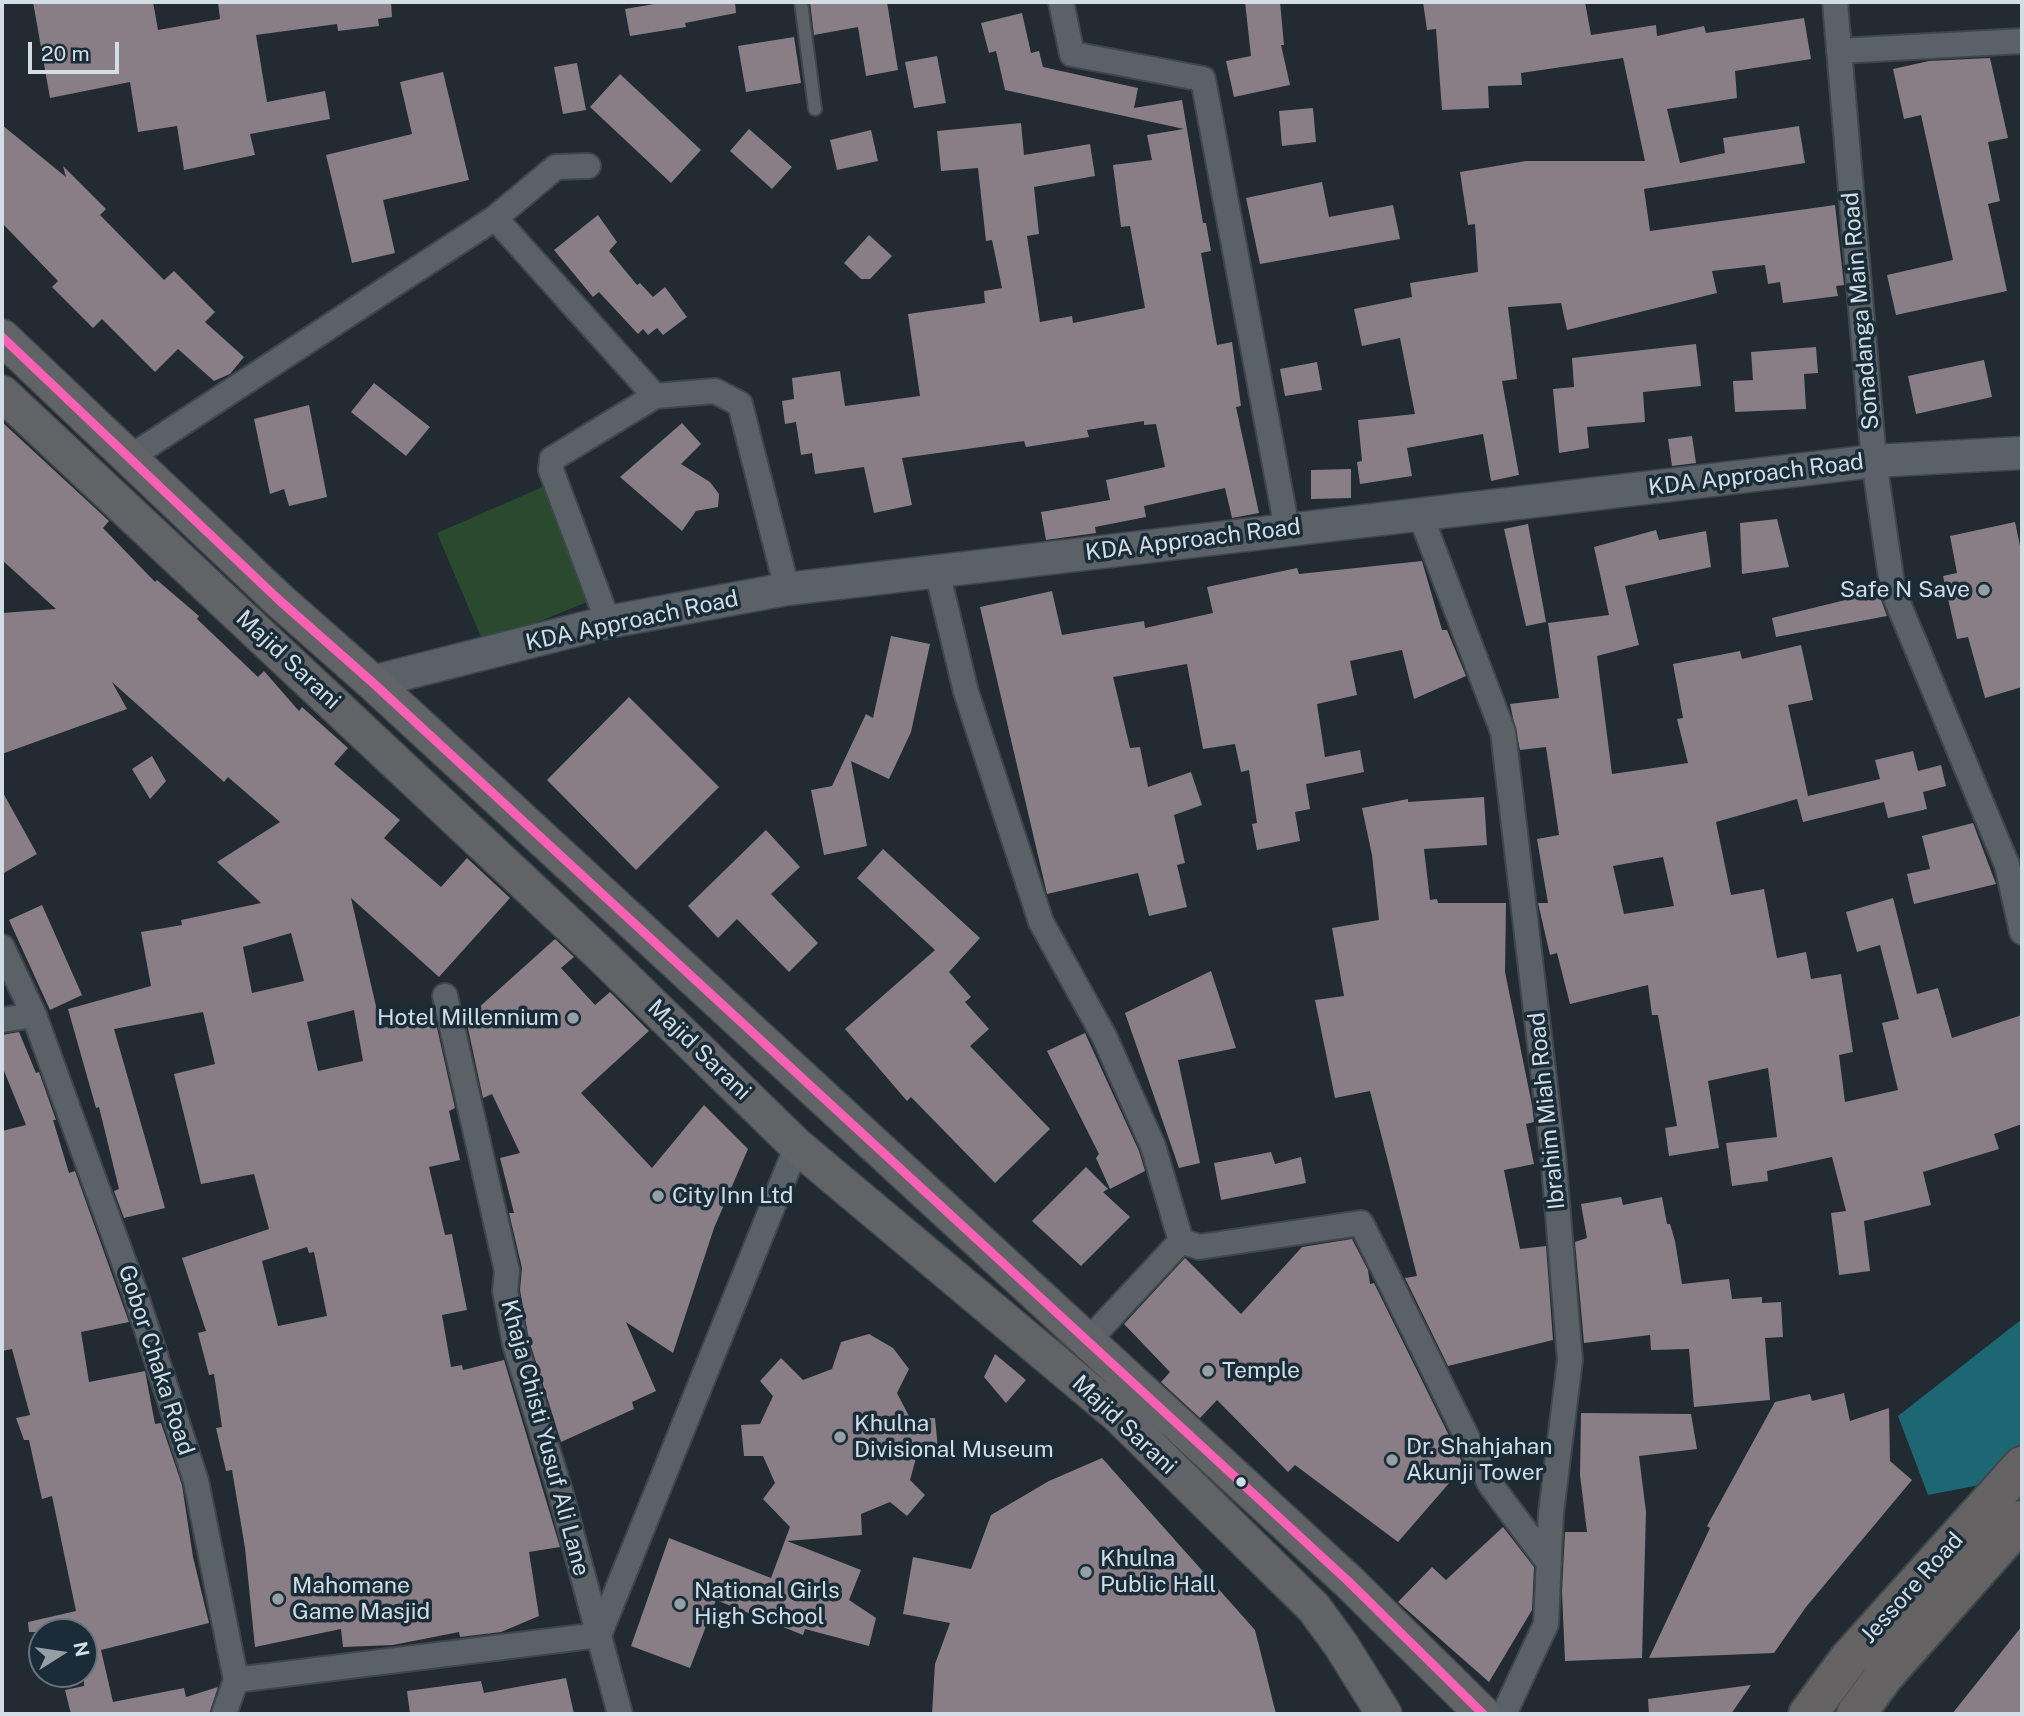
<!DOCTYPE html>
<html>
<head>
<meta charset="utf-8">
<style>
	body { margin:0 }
	#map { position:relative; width:2024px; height:1716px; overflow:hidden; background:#212b31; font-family:"Public Sans",sans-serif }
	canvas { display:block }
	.frame { position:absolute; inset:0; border:4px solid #d2dde5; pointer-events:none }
	.north { position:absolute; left:28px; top:1618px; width:70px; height:70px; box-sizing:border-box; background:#1a2c38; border:2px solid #64737d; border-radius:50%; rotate:78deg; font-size:19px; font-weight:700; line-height:28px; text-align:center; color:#d2dde5 }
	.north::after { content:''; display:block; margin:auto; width:24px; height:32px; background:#949fa6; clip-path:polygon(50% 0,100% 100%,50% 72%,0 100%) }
	.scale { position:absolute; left:28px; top:42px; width:91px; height:32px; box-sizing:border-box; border:4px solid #d2dde5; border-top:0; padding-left:9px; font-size:21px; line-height:24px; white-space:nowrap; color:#d2dde5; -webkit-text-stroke:5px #1a2c38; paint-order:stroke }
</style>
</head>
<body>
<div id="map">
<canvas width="2024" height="1716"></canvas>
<div class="frame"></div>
<div class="north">N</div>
<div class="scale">20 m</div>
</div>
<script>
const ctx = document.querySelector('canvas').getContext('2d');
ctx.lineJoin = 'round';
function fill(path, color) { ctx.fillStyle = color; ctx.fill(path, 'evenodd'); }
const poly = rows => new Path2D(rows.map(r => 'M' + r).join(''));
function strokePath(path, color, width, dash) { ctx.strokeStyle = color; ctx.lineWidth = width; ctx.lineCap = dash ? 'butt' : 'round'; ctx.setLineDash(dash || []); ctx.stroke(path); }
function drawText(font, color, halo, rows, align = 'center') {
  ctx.font = font + ' "Public Sans",sans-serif'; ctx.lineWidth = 7; ctx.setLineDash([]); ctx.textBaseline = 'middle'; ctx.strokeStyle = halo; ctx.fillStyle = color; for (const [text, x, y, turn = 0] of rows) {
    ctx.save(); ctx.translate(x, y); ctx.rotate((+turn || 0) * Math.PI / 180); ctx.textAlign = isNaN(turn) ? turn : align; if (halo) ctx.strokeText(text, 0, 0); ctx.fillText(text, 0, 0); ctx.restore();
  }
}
fill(poly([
	[545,486,592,600,484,644,437,533]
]), '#2a4a2f');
fill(poly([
	[2022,1319,2022,1466,2010,1479,1928,1495,1898,1416]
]), '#1d6774');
fill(poly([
	[33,2,153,2,158,30,220,19,218,2,391,2,392,17,378,19,379,26,338,31,337,24,256,35,267,102,325,91,330,119,250,134,255,155,184,170,177,126,138,132,130,82,50,98],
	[666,2,735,2,736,13,685,23,686,27,630,36,625,9],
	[810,2,887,2,898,70,866,76,858,27,814,35],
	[1245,2,1280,2,1284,45,1281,45,1290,85,1234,97,1226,61,1251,56],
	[1423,2,1585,2,1591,35,1656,25,1657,36,1704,26,1706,33,1804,18,1811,59,1735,71,1737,98,1667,109,1680,163,1725,153,1723,138,1799,126,1805,163,1644,189,1650,231,1835,205,1844,285,1836,286,1838,296,1783,303,1780,282,1768,284,1765,265,1712,271,1717,293,1567,330,1561,303,1508,307,1517,379,1502,381,1519,475,1491,481,1483,434,1407,448,1412,476,1360,484,1357,462,1362,461,1358,420,1415,414,1400,338,1362,346,1354,309,1412,297,1410,283,1478,272,1475,224,1468,225,1460,172,1526,161,1645,161,1623,58,1521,73,1522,85,1488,86,1489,108,1442,110,1436,29,1427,30],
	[1022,13,1031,53,1039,51,1043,67,1138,88,1134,108,1182,100,1203,223,1206,223,1211,251,1201,253,1217,345,1232,342,1241,406,1236,407,1259,513,1232,518,1225,488,1144,506,1146,517,1095,527,1096,533,1046,540,1041,512,1110,500,1106,480,1165,467,1156,424,1144,425,1144,421,1087,430,1089,437,1026,447,1024,441,902,458,912,505,874,513,864,467,815,474,812,453,801,455,796,422,785,424,782,401,794,399,792,378,840,371,845,406,920,396,908,314,985,303,984,291,1002,288,992,240,986,241,978,168,941,171,937,131,1021,123,1024,155,1090,144,1095,176,1034,187,1039,234,1027,236,1040,322,1072,316,1073,323,1145,308,1130,226,1121,227,1113,165,1152,160,1147,135,1184,129,1005,90,996,51,989,53,981,23],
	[794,37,801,83,746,92,738,46],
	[937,56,946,103,914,108,905,62],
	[1990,58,2008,138,1988,142,2000,201,1988,204,2007,291,1896,315,1887,275,1953,260,1921,115,1904,119,1893,69,1929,61],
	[577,63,586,110,563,114,554,67],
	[443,72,469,180,383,200,395,253,352,263,326,155,412,134,400,82],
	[620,74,701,150,671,183,590,107],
	[1313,108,1316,142,1282,146,1279,111],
	[2,125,66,177,63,166,106,209,100,215,164,280,174,271,215,312,205,322,244,357,230,374,214,381,178,349,155,372,102,319,93,328,52,287,58,281,2,223],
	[749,129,792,167,772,189,730,151],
	[871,130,878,161,837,170,830,140],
	[1322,182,1329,217,1393,205,1400,239,1260,264,1246,198],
	[598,215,617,242,609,251,637,285,640,283,653,297,665,287,687,317,663,335,657,328,648,335,643,329,638,334,599,292,593,297,554,250],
	[869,235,892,256,870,279,861,279,844,263],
	[1696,344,1701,386,1643,392,1645,422,1587,427,1589,448,1559,453,1553,389,1574,387,1572,358],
	[1816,347,1818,373,1804,374,1806,409,1735,412,1733,381,1753,380,1751,352],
	[1984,360,1992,397,1916,414,1908,376],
	[1317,362,1322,390,1285,396,1280,369],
	[374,383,430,427,406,456,351,412],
	[309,405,327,497,289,506,284,489,270,494,254,419],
	[2,422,109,521,103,528,155,582,157,580,199,616,197,619,258,677,264,671,299,711,302,707,348,748,334,764,400,820,384,838,441,887,467,858,510,898,439,977,351,898,381,1028,435,1019,455,1108,449,1111,460,1160,429,1167,445,1235,452,1234,467,1310,442,1315,451,1367,462,1365,463,1370,504,1360,560,1547,529,1552,539,1616,501,1632,460,1637,459,1632,393,1645,343,1647,341,1629,255,1647,245,1548,232,1470,226,1471,216,1428,222,1427,214,1374,209,1375,198,1333,206,1331,182,1258,269,1229,254,1174,201,1184,174,1074,215,1064,203,1012,114,1029,165,1208,124,1218,114,1191,119,1189,99,1107,96,1108,68,1009,151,986,141,932,182,925,181,920,261,903,217,862,280,822,228,777,224,782,112,682,127,709,2,754,2,613,56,609,2,560],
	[291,933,304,981,252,993,243,947],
	[354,1010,363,1061,318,1071,307,1022],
	[307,1247,309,1253,314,1252,327,1316,278,1326,262,1261],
	[682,423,701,444,681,464,710,482,719,494,718,507,696,511,682,531,620,477],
	[1692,436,1696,463,1672,466,1668,439],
	[1351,469,1351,498,1311,499,1311,470],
	[1777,519,1789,567,1742,574,1740,523],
	[2015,522,2022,555,2022,687,1985,698,1968,637,1957,639,1943,576,1957,573,1950,536],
	[1528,524,1546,622,1526,626,1504,529],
	[1656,530,1659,540,1706,531,1711,567,1625,586,1639,645,1597,656,1612,774,1688,763,1677,719,1683,718,1673,664,1740,651,1742,659,1801,645,1813,700,1788,705,1808,796,1880,779,1875,760,1913,751,1918,771,1941,765,1946,786,1923,792,1927,809,1888,818,1884,802,1803,822,1797,799,1716,822,1731,895,1764,889,1777,958,1806,952,1811,979,1841,974,1853,1052,1839,1055,1845,1102,1898,1090,1882,1023,1899,1019,1880,945,1857,952,1846,912,1893,898,1917,994,1938,988,1952,1038,2022,1015,2022,1124,1994,1134,1999,1149,1923,1172,1931,1205,1864,1221,1870,1271,1839,1275,1831,1213,1846,1211,1832,1157,1767,1171,1768,1181,1732,1186,1726,1143,1777,1137,1768,1068,1708,1081,1719,1148,1669,1156,1665,1128,1677,1126,1658,1015,1652,1015,1648,985,1570,1004,1557,953,1550,955,1538,903,1548,903,1537,839,1559,835,1546,747,1520,750,1510,704,1559,698,1548,623,1609,615,1594,547],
	[1663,857,1674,906,1624,914,1613,866],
	[1422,561,1442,630,1447,630,1466,676,1414,699,1402,650,1350,661,1357,695,1317,704,1325,757,1360,750,1364,772,1306,784,1310,809,1295,812,1300,841,1257,850,1252,824,1257,823,1249,770,1241,772,1235,744,1203,749,1187,664,1113,677,1130,748,1140,747,1148,787,1191,772,1202,805,1174,815,1185,863,1177,865,1187,907,1149,916,1138,873,1047,894,980,607,1052,591,1062,635,1144,621,1145,628,1213,613,1207,587,1297,568,1299,574],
	[1878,592,1887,616,1776,637,1772,618],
	[891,636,930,644,911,732,889,779,851,761,867,846,824,855,811,790,832,786,866,714,873,718],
	[629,697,719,787,636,870,547,780],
	[152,756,166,781,150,799,132,769],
	[2,791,37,854,2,874],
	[1484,797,1487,845,1424,849,1430,900,1437,899,1438,903,1506,903,1505,972,1532,1105,1534,1122,1526,1124,1534,1164,1504,1170,1520,1249,1546,1246,1553,1340,1448,1366,1405,1278,1417,1276,1370,1091,1335,1098,1315,1000,1344,996,1332,928,1379,920,1372,855,1362,808,1408,799,1408,802],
	[1973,823,1996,884,1914,904,1907,874,1930,869,1922,836],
	[766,830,800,867,771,894,818,943,789,972,737,919,718,938,688,906],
	[883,849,980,938,949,972,971,997,965,1002,989,1029,970,1046,1050,1129,995,1183,911,1097,907,1101,845,1029,935,950,857,878],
	[42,905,82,995,50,1010,9,920],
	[555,939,574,957,561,968,595,1005,610,992,649,1031,581,1093,652,1168,704,1105,748,1149,714,1228,673,1353,626,1322,656,1391,632,1402,634,1409,561,1442,529,1340,520,1290,522,1268,509,1213,514,1213,500,1158,520,1153,492,1094,483,1098,466,1019],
	[1211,971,1236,1048,1178,1060,1200,1163,1179,1168,1125,1013],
	[19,1032,36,1073,39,1072,56,1120,53,1120,69,1173,75,1171,129,1322,81,1332,89,1382,145,1371,155,1424,161,1423,182,1485,193,1557,209,1623,101,1650,113,1702,184,1688,186,1697,218,1687,209,1714,71,1714,65,1690,84,1686,84,1632,29,1632,28,1622,76,1611,52,1496,42,1499,29,1440,24,1440,16,1418,30,1415,12,1349,2,1351,2,1131,26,1125,2,1066,2,1035],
	[1085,1033,1139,1151,1145,1171,1110,1189,1096,1158,1099,1154,1047,1051],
	[1271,1152,1275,1164,1301,1157,1306,1183,1221,1200,1214,1163],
	[1086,1167,1108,1189,1103,1192,1130,1217,1081,1266,1032,1221],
	[1621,1197,1623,1205,1662,1197,1667,1224,1670,1224,1675,1241,1682,1284,1729,1279,1732,1299,1762,1297,1762,1303,1781,1302,1783,1337,1765,1338,1770,1400,1694,1407,1689,1349,1651,1350,1650,1335,1584,1343,1575,1242,1587,1238,1581,1204],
	[1352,1239,1368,1270,1370,1284,1374,1283,1464,1466,1398,1542,1295,1465,1288,1472,1217,1400,1200,1418,1161,1382,1170,1372,1124,1324,1185,1258,1241,1314,1302,1247],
	[869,1334,893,1348,909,1369,897,1393,910,1418,935,1418,938,1449,918,1451,910,1480,925,1495,907,1516,890,1502,861,1514,862,1535,787,1541,861,1570,849,1600,876,1618,869,1646,805,1629,803,1635,716,1600,690,1668,631,1646,669,1538,771,1578,790,1527,763,1499,775,1483,763,1456,744,1456,741,1425,760,1424,773,1396,760,1381,781,1358,803,1380,832,1369,841,1342],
	[995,1354,1026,1380,1006,1403,984,1377],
	[1844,1393,1850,1421,1889,1408,1890,1461,1912,1480,1806,1607,1774,1653,1649,1658,1710,1528,1707,1526,1775,1402,1810,1394,1812,1401],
	[1581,1413,1691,1414,1697,1449,1639,1456,1646,1512,1642,1658,1565,1661,1562,1592,1565,1532,1587,1532,1580,1475],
	[1102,1458,1255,1630,1276,1714,932,1714,935,1664,950,1623,903,1614,913,1557,971,1569,991,1515,1049,1481],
	[1503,1527,1534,1567,1532,1610,1489,1682,1398,1602,1432,1567,1446,1580],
	[2022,1626,2022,1714,1952,1714],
	[566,1678,574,1714,410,1714,407,1691,481,1681,484,1693],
	[1751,1685,1731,1714,1649,1714,1648,1699]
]), '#897e86');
const service = poly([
	[801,2,815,109]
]);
const minor = poly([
	[1061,2,1072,54,1203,79,1287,529],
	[1835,2,1874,461,1893,591,2007,865,2022,932],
	[1839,51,2022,41],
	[495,218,556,167,588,166],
	[655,396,715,391,740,404,787,589],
	[129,458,495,218,655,396,552,459,551,470,608,622],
	[1420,514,1503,732,1553,1154,1570,1360,1551,1513,1546,1624,1504,1714],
	[937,571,966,692,1041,922,1104,1036,1153,1146,1181,1241,1088,1341],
	[2,947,34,1015,134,1290,196,1481,236,1680,224,1714],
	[445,996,507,1271,505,1291,515,1344,560,1491,620,1714],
	[2,1020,34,1015],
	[1181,1241,1199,1247,1361,1223,1490,1484,1549,1563],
	[236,1680,599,1635,797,1146]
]);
const tertiary = poly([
	[372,682,608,622,787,589,1874,461,2022,453]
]);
const secondary = poly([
	[2,337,279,600,372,682,1348,1581,1483,1714],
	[2,393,596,950,797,1146,1118,1415,1314,1608,1341,1645,1384,1714]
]);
const trunk = poly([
	[1808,1714,1848,1660,2022,1466],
	[1856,1714,1884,1676,2022,1520]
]);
strokePath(service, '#3f474d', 16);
strokePath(minor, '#3f474d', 28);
strokePath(tertiary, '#3f474d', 35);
strokePath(secondary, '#3f474d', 38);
strokePath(trunk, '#3f474d', 42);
strokePath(service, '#5a6167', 12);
strokePath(minor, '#5a6167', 24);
strokePath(tertiary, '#5a6167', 32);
strokePath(secondary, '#616367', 35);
strokePath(trunk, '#656263', 38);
strokePath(poly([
	[2,337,279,600,372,682,1348,1581,1483,1714]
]), '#f860b3', 9);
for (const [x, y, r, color] of [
	[1984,590,7,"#949fa6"],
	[573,1018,7,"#949fa6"],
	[658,1196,7,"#949fa6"],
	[1208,1371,7,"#949fa6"],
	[840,1437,7,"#949fa6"],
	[1392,1460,7,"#949fa6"],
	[1241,1482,6,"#d2dde5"],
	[1086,1572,7,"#949fa6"],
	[278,1599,7,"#949fa6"],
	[680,1604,7,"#949fa6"]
]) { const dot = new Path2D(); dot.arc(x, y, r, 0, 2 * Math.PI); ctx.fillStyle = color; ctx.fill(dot); strokePath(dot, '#1a2c38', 2.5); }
drawText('23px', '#d2dde5', '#1a2c38', [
	["Sonadanga Main Road",1861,311,-95],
	["KDA Approach Road",1756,475,-7],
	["KDA Approach Road",1193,540,-7],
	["KDA Approach Road",632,621,-12],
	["Majid Sarani",288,660,43],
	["Majid Sarani",699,1050,44],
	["Ibrahim Miah Road",1547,1111,-96],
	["Gobor Chaka Road",156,1360,72],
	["Majid Sarani",1124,1425,43],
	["Khaja Chisti Yusuf Ali Lane",545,1438,75],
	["Jessore Road",1912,1588,-48]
]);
drawText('23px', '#d2dde5', '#1a2c38', [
	["Safe N Save",1970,590,"right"],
	["Hotel Millennium",559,1018,"right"],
	["City Inn Ltd",672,1196],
	["Temple",1222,1371],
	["Khulna",854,1424],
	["Divisional Museum",854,1450],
	["Dr. Shahjahan",1406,1447],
	["Akunji Tower",1406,1473],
	["Khulna",1100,1559],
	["Public Hall",1100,1585],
	["Mahomane",292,1586],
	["Game Masjid",292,1612],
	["National Girls",694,1591],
	["High School",694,1617]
], 'left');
</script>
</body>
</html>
